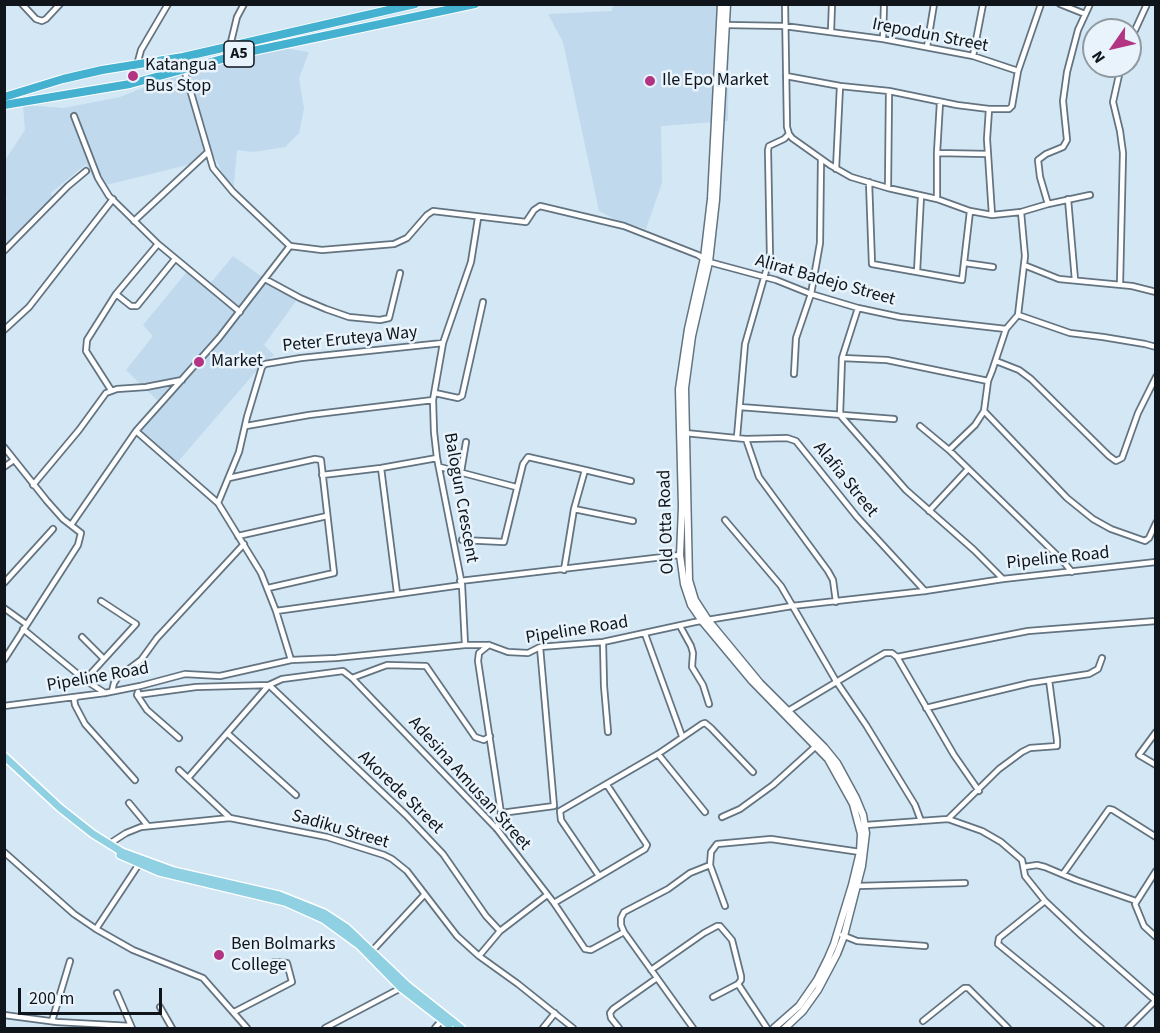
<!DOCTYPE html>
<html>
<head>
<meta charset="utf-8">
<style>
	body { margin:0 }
	#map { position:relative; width:1160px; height:1033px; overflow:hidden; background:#d4e7f5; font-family:"Source Sans 3",sans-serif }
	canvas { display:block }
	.frame { position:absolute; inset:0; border:6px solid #0f151b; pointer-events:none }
	.north { position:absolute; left:1082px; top:18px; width:60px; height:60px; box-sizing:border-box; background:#e8f3fc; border:2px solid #919aa2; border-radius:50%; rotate:236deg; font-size:16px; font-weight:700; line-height:24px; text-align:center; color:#0f151b }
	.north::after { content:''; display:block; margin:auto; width:21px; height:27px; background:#b23483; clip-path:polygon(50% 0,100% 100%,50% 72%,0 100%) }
	.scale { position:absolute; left:18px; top:988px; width:144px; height:27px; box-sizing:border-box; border:3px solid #0f151b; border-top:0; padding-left:8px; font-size:18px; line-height:21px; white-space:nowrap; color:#0f151b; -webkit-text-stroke:4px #e8f3fc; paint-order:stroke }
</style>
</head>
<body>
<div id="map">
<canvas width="1160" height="1033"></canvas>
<div class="frame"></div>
<div class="north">N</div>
<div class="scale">200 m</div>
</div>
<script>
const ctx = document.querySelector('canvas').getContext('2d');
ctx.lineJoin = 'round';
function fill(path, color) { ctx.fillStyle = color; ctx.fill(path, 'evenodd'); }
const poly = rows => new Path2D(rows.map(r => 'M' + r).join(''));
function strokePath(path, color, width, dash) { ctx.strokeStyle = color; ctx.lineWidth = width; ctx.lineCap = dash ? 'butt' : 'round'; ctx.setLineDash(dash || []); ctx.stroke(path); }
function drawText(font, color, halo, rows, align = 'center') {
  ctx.font = font + ' "Source Sans 3",sans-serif'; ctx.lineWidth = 5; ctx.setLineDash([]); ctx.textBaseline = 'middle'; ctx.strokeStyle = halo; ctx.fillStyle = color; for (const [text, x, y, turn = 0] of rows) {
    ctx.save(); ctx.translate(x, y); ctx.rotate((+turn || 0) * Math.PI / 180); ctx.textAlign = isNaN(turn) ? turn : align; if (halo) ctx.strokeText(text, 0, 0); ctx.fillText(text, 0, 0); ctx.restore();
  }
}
fill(poly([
	[613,5,729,5,728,121,661,126,662,183,646,229,614,219,599,211,563,42,548,14,612,11],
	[283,48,309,52,299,78,304,109,299,133,285,147,253,152,237,150,233,194,215,158,98,187,86,164,51,193,53,199,5,245,5,201,7,200,5,190,5,160,25,130,23,105,64,108,120,97,170,77],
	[233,256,265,279,299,297,264,345,274,355,258,369,175,465,134,432,158,401,126,370,153,336,143,325,190,268,209,285]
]), '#c0d9ec');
const street = poly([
	[22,4,36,19,42,21,46,19,60,4],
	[785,4,787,127,789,134,792,138,830,165,851,177,888,188,937,199,970,211,992,215,1021,212,1048,204,1040,177,1038,160,1046,154,1063,147,1067,140,1063,101,1067,72,1078,30,1090,4],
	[1060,4,1085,14],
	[727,25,784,26,883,39,973,56,1018,71],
	[831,31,832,4],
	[883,39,884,4],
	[1130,41,1147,4],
	[230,46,237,17,244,4],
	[927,47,934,4],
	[973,56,983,4],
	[137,65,141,50,168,4],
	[184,69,213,168,233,192,290,246],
	[786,76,840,86,889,91,957,105,989,109,1009,109,1012,106,1018,71,1041,4],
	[989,109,987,139,992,215],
	[74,116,98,178,109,196,158,244,240,312],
	[937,153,988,154],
	[836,169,840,86],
	[869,182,872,264,962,280,970,211],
	[888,188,889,91],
	[937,199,937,153,940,102],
	[1068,199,1075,280],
	[1048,204,1090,195],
	[134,221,208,152],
	[290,246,322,250,394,244,407,238,427,215,433,211,526,222,534,210,540,206,624,226,698,255,709,262,776,280,811,294,858,308,900,317,1006,329],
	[4,251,68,186,86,171],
	[965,263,993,267],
	[1024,265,1059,279,1132,286,1156,292],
	[917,272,921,196],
	[265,279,300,298,326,309,349,317,380,320,389,318,400,273],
	[1120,284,1123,153,1120,131,1113,102,1121,66],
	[116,294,131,306,137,306,175,259],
	[858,308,842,358,840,415,906,490,974,550,1003,579],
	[1018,315,1070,333,1103,337,1145,344,1156,347],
	[4,330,29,307,113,199],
	[842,358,887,360,988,381],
	[996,361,1019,370,1031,379,1109,456,1116,461,1122,458,1138,413,1156,377],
	[794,374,796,338,811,294,820,243,821,159],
	[111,390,86,351,87,340,116,294,158,244],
	[435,393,458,398,462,396,483,302],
	[740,407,894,419],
	[984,411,1067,498,1093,519,1111,529,1145,541,1149,538,1156,523],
	[246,426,309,415,433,400],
	[920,426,949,450,1062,560,1072,572],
	[136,431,218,503,261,573,276,611,291,660],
	[685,433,746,439,787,438,796,441,857,517,925,591],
	[737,437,745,344,770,257,768,150,769,146,784,139,789,134],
	[746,439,759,477,828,571,833,580,836,602],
	[4,447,47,501,63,519,81,533,78,545,4,660],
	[949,450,975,425,984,411,988,381,992,371,1006,329,1018,315,1025,256,1021,212],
	[4,467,14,460],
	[440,467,516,487],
	[381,468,397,593],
	[461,472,466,442],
	[322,475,381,468,437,458],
	[229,478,315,459,321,460,334,573,268,588],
	[33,485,79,430,106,393,117,389,146,387,182,380],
	[218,503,239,452,247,417,262,367,265,364,301,358,443,343],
	[574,509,633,521],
	[929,511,968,469],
	[725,520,781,586,836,681,866,725,915,805,921,821],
	[71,525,136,431,219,338,290,246],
	[238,536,327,516],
	[462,540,504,542,523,464,528,457,585,470],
	[564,570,574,509,585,470,631,481],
	[460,581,680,555],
	[4,583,53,529],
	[4,608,26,624],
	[276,611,462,585],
	[680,626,691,646,693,653,692,667,703,685,709,704],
	[23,629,85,680,105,693],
	[645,634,682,736],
	[82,637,104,659],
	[603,642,604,686,608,732],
	[465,645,462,585,437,458,434,432,433,400,443,343,471,262,478,218],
	[489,645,479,653,478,661,501,813,497,829],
	[897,657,1028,631,1156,621],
	[352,678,387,665,426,666,475,737,484,740,490,736],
	[85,680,136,624,101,601],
	[269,685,406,815,443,854,486,916,500,931],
	[112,691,114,683,118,677,141,660,157,638,244,544],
	[138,692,137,695,147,710,179,738],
	[137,695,196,687,269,685],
	[77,697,74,699,75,705,85,724,135,780],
	[4,706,105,693,140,686,185,674,220,676,291,660,336,658,465,645,489,645,508,652,528,653,540,647,603,642,695,622,792,606,925,591,1003,579,1156,562],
	[926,708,1030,683,1089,674,1098,669,1102,658],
	[788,711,873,660,885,653,892,653,897,657,954,755,979,791],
	[1156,732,1139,755,1156,765],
	[227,733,296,795],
	[658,754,705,812],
	[179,770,230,818],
	[188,778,269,685,282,679,343,671,352,678,497,829,554,903,585,949,591,950,624,932],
	[129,803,148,826],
	[501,813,554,806,540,647],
	[722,817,740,809,773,785,816,746],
	[948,819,999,769,1022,752,1030,748,1057,746,1057,740,1049,680],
	[866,825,948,819,982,831,1001,842,1022,860,1025,876,1045,901,1082,936,1156,1001],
	[109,844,126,833,141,827,230,818,327,837,384,855,392,859,407,871,457,936,479,956,518,984,573,1028],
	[4,852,74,914,96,929,133,950,203,978,247,1028],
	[1024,867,1037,865,1045,867,1076,880,1136,901],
	[1156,871,1135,904,1144,926,1156,937],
	[1063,874,1109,809,1113,810,1156,837],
	[599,876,561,820,560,811,658,754,702,724,705,723,711,728,753,772],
	[857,886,965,883],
	[1045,901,999,938,998,944,1101,1028],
	[554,903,645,849,647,845,607,785],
	[725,906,710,865,711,852,717,844,771,839,860,852],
	[96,929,139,864],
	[842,935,857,941,925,946],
	[372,951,424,895],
	[479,956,500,931,547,895],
	[651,970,704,933,717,926,720,926,732,940,741,976,741,980,738,984,767,1028],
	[117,993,132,1028],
	[713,997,738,984],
	[160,1007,172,1028],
	[234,1012,292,982,287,963,274,962],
	[4,1015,57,1022,131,1026],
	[52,1021,70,961],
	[923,1021,964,988,968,988,1008,1028],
	[325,1028,401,988],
	[435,1028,442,1020],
	[543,1028,555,1013],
	[619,1028,611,1018,610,1013,613,1009,657,978],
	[693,1028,624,932,621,925,621,918,624,912,668,889,690,873,710,865],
	[1128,1028,1155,1001]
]);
const secondary = poly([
	[721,4,711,199,704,258,688,329,679,389,682,507,680,555,684,584,691,605,702,621,752,681,828,759,853,804,861,834,860,852,852,885,834,944,828,958,817,980,799,1006,774,1028],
	[727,4,716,200,709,262,692,336,685,388,689,580,695,600,708,620,760,683,824,747,837,763,856,798,863,815,866,833,862,866,844,936,837,954,818,990,803,1011,785,1028]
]);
const primary = poly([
	[4,756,60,808,93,834,122,852,174,871,279,895,324,913,347,928,408,986,461,1028],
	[120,855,159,872,285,902,323,919,360,946,401,988,449,1025]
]);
const highway = poly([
	[4,97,63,79,102,70,183,57,415,4],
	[4,105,130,84,248,52,475,4]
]);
strokePath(street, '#637380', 8);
strokePath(secondary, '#637380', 9);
strokePath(primary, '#fff', 10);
strokePath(highway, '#fff', 10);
strokePath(street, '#fff', 4.5);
strokePath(secondary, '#fff', 6);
strokePath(primary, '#8fd0e3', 7);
strokePath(highway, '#45b1d1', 8);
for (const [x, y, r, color] of [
	[133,76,6,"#b23483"],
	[650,81,6,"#b23483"],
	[199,362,6,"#b23483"],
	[219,955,6,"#b23483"]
]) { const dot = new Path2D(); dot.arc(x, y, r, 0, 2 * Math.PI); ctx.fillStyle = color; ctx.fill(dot); strokePath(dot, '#e8f3fc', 2); }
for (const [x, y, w] of [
	[239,54,30]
]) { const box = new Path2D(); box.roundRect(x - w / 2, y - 13, w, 26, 4.5); ctx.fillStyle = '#e8f3fc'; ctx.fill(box); strokePath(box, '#0f151b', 1.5); }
drawText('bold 16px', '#0f151b', null, [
	["A5",239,54]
]);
drawText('18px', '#0f151b', '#e8f3fc', [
	["Irepodun Street",930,36,11],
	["Alirat Badejo Street",825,281,16],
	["Peter Eruteya Way",350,340,-6],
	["Alafia Street",845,480,51],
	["Balogun Crescent",460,498,80],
	["Old Otta Road",667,522,-92],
	["Pipeline Road",1058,559,-6],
	["Pipeline Road",577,631,-9],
	["Pipeline Road",98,678,-10],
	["Adesina Amusan Street",469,784,48],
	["Akorede Street",400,793,44],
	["Sadiku Street",340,830,16]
]);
drawText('18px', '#0f151b', '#e8f3fc', [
	["Katangua",145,66],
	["Bus Stop",145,87],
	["Ile Epo Market",662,81],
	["Market",211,362],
	["Ben Bolmarks",231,945],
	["College",231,966]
], 'left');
</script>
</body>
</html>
